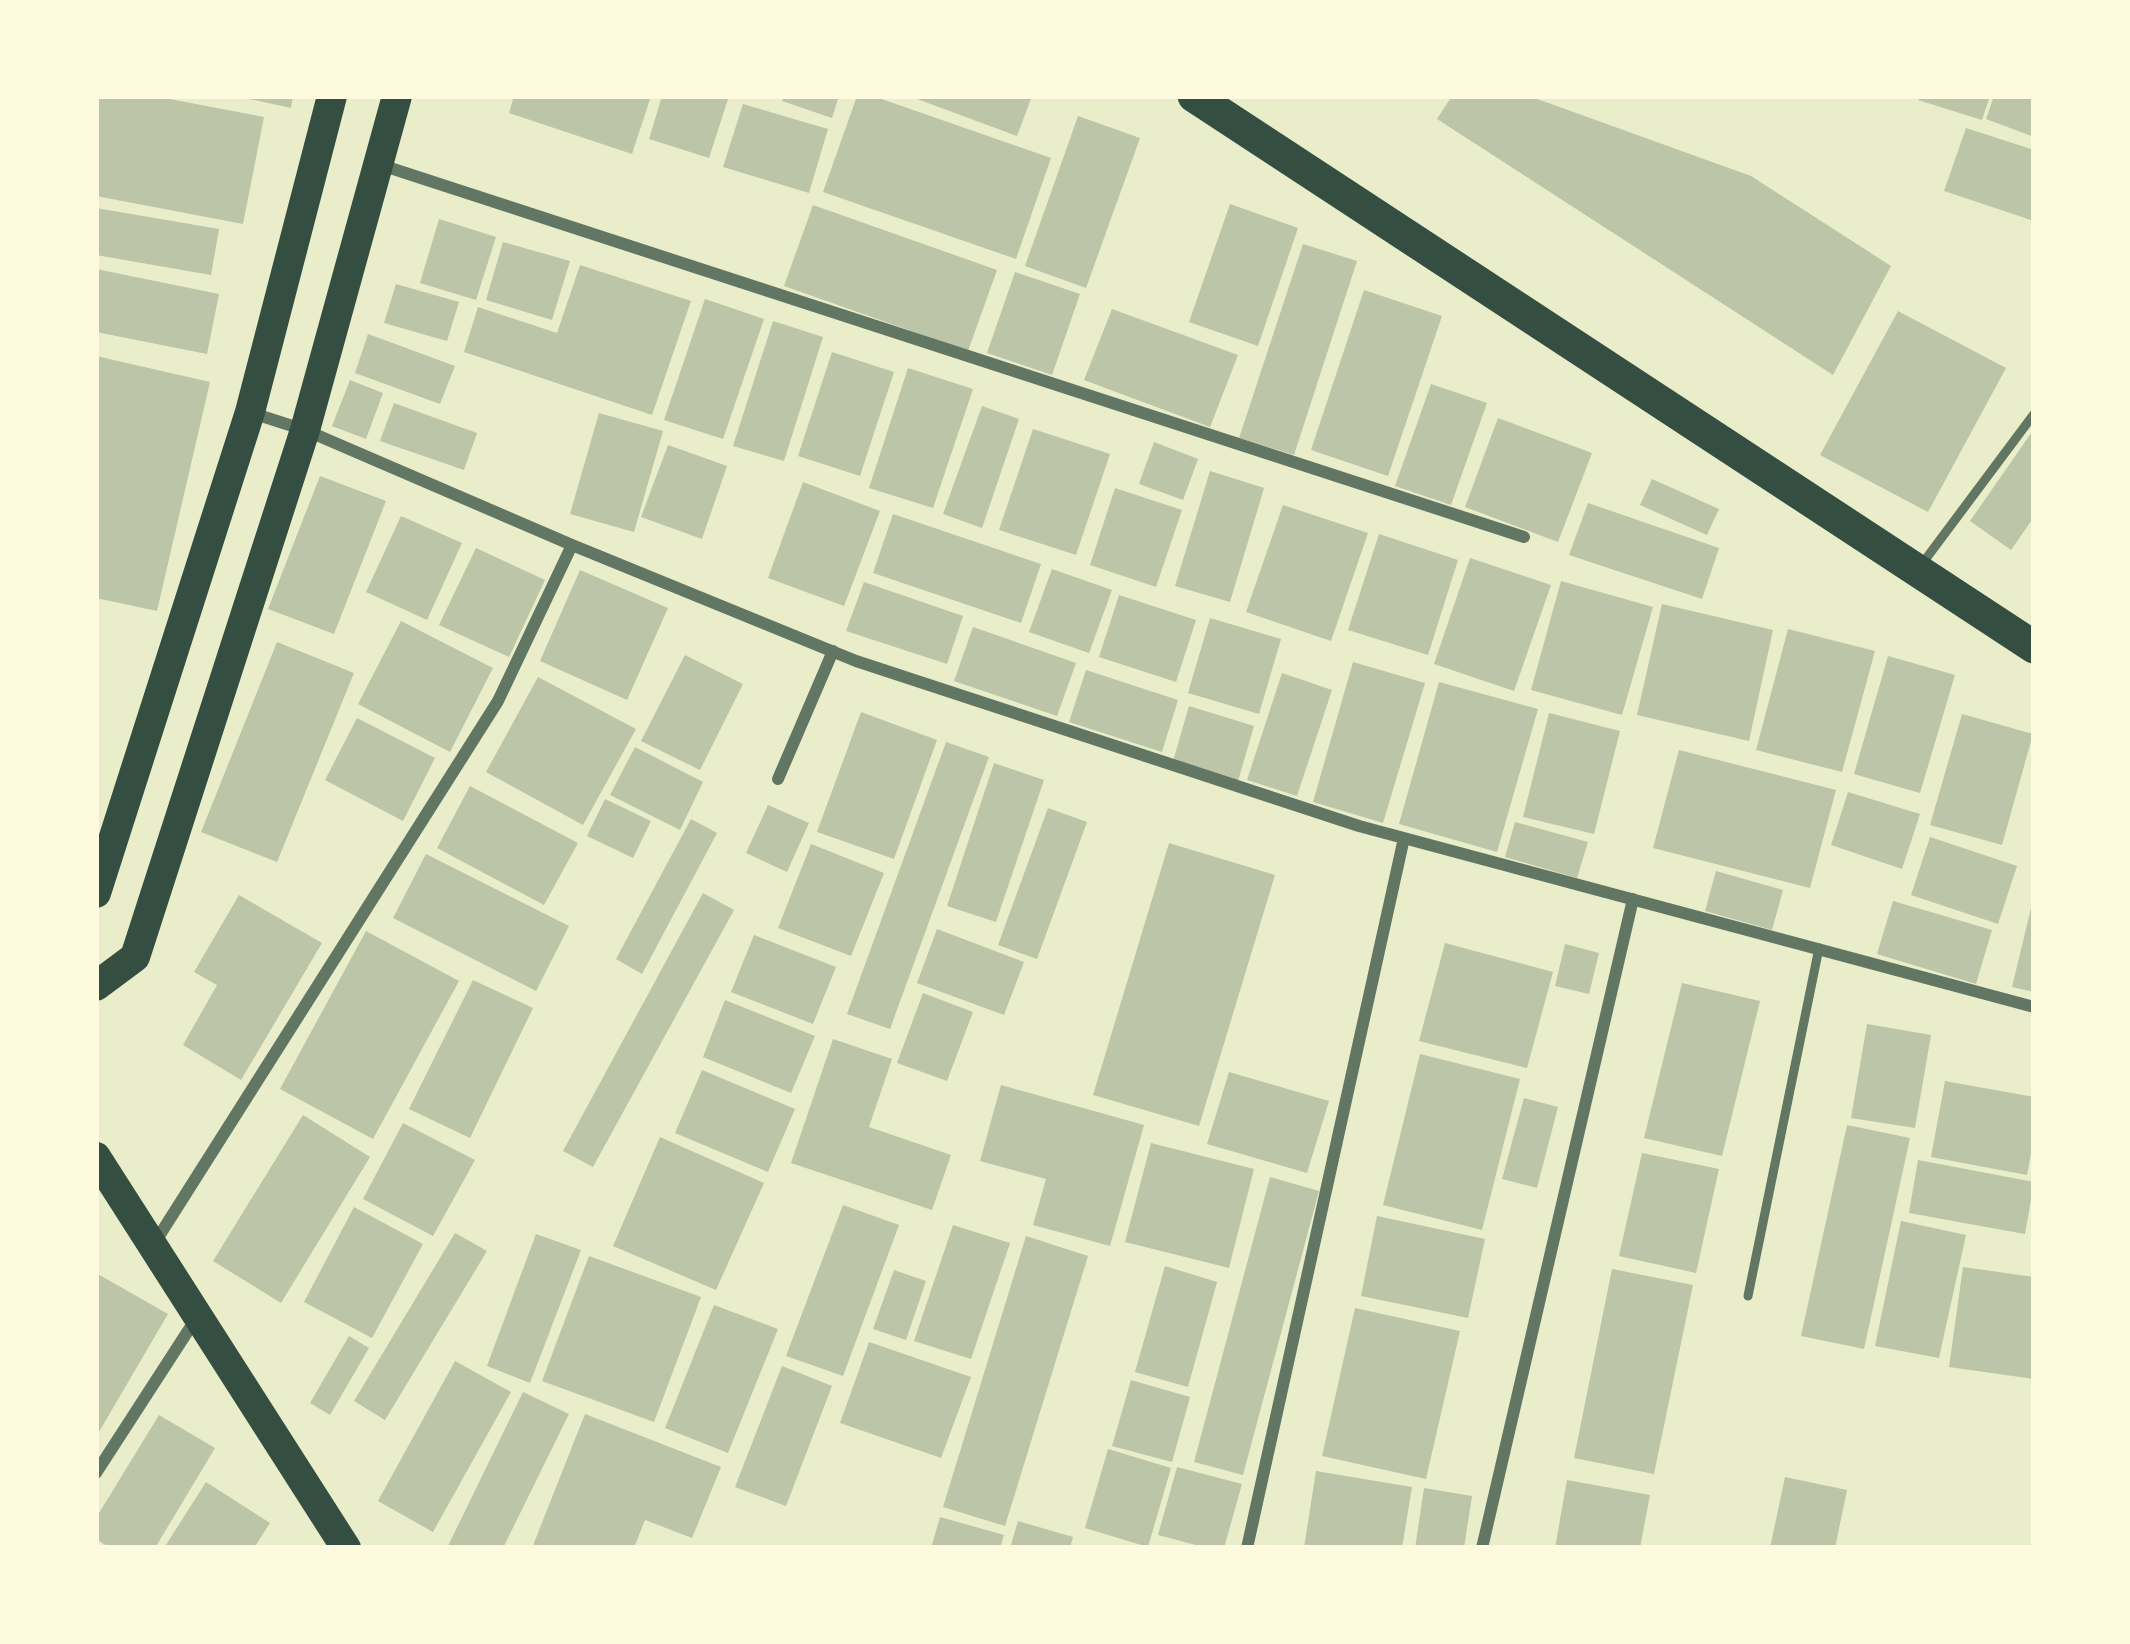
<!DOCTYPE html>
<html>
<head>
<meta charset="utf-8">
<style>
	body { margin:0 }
	#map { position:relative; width:2130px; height:1644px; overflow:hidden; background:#e9edc9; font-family:"DM Sans",sans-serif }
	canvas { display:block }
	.frame { position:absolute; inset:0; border:99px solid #fefae0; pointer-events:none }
</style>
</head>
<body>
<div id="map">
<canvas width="2130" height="1644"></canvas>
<div class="frame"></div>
</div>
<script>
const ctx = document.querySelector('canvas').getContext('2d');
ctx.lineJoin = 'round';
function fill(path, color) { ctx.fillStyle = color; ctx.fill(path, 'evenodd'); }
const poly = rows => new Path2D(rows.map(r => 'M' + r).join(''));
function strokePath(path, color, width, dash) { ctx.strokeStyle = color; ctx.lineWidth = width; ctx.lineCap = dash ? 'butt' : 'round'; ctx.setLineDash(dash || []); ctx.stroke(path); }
fill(poly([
	[96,96,154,96,264,117,243,224,96,196],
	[236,96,293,96,291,108],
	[514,96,651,96,632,154,509,113],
	[662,96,729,96,709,158,649,139],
	[784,96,839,96,832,118,782,101],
	[857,96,873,96,1051,158,1016,259,823,192],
	[909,96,1032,96,1017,136],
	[1452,96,1529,96,1751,176,1891,266,1833,375,1437,119],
	[1919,96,1990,96,1982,120,1918,100],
	[1994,96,2034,96,2034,137,1986,119],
	[743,104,828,129,809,193,723,167],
	[1078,116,1140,138,1086,288,1025,266],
	[1966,128,2034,150,2034,221,1944,191],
	[1230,204,1298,228,1258,346,1189,322],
	[813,205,997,270,968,351,784,286],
	[96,208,219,229,211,275,96,255],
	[439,219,496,237,476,300,420,283],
	[503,242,570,261,552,320,486,300],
	[1303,244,1357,261,1294,455,1239,438],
	[580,265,691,301,652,415,464,352,478,307,557,333],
	[96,269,219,294,207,354,96,332],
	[1015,272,1080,294,1052,375,987,353],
	[396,284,459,302,447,341,384,323],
	[1364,290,1442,316,1388,476,1311,450],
	[705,299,764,319,723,439,664,420],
	[1112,309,1238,355,1210,427,1084,380],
	[1898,311,2006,368,1928,512,1820,455],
	[773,321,823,337,784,461,733,446],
	[368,334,455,366,440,404,355,373],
	[832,352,894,372,860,476,798,456],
	[96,356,210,382,157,611,96,598],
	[908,368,973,389,933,508,869,488],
	[350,380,383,393,366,439,332,426],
	[1431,384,1487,403,1451,505,1395,486],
	[394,403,477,433,464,470,380,441],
	[982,406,1019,419,982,528,943,514],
	[599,413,663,431,634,532,570,514],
	[1498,418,1592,453,1558,542,1465,507],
	[1033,429,1110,454,1076,555,999,530],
	[2034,429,2034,517,2011,550,1970,521],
	[1154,442,1198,459,1183,500,1139,484],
	[668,445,727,466,702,539,641,517],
	[1210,471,1264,488,1230,602,1175,586],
	[320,476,386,501,334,634,268,609],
	[1652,479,1719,509,1707,535,1640,505],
	[803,482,880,511,844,606,768,578],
	[1115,488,1182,510,1156,587,1090,565],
	[1588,503,1719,548,1702,599,1569,555],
	[1283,505,1368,533,1331,641,1246,612],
	[893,514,1041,564,1021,623,873,573],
	[401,516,462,543,427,620,366,592],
	[1379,534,1458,560,1428,655,1348,630],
	[476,548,545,580,509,657,439,625],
	[1470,558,1551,585,1514,691,1434,664],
	[1052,569,1112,590,1089,653,1029,632],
	[580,570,668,608,627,700,540,661],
	[1561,581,1653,607,1622,715,1531,690],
	[864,582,963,616,947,664,846,631],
	[1119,595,1196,620,1176,682,1099,657],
	[1662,604,1773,630,1749,741,1637,715],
	[1210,618,1281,639,1259,714,1188,693],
	[401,621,493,668,450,752,358,704],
	[973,627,1076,663,1057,716,954,681],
	[1788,629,1875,651,1842,772,1756,750],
	[277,642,354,673,277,862,201,832],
	[685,655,743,684,700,770,641,741],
	[1888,656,1955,675,1920,793,1854,774],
	[1353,662,1425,683,1383,823,1313,802],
	[1086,670,1178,700,1162,752,1069,722],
	[1282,673,1332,690,1297,796,1247,780],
	[538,677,636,729,583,825,486,772],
	[1439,682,1538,709,1497,852,1399,824],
	[1189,706,1254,726,1238,781,1173,761],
	[861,712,937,740,894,859,817,832],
	[1549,713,1620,731,1594,834,1523,817],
	[1962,714,2033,734,2002,845,1930,825],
	[357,718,435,758,403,821,325,780],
	[946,742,989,757,890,1029,847,1014],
	[635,747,703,782,680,830,610,795],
	[1679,750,1836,790,1810,888,1653,848],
	[994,763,1044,780,996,922,947,906],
	[470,786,578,843,544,905,437,848],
	[1848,792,1920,814,1902,869,1831,845],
	[605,799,651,821,633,858,587,836],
	[768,805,809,823,787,872,746,853],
	[1048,808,1087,822,1037,959,998,945],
	[691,819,717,833,642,974,616,959],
	[1515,822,1588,842,1577,878,1505,857],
	[1930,837,2017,866,1998,924,1911,895],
	[1169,843,1275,875,1199,1126,1093,1095],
	[811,844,884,873,851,956,778,928],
	[426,854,569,926,536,991,393,918],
	[1716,871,1783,890,1772,930,1705,911],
	[703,893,734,910,593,1167,563,1151],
	[239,895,322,943,241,1080,183,1045,217,985,194,972],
	[1893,901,1992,930,1976,984,1877,954],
	[2032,904,2034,905,2034,992,2012,987],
	[937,929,1024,962,1004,1015,917,983],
	[366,931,459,981,373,1139,280,1089],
	[754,935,836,967,813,1024,731,992],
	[1445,943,1553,972,1527,1068,1419,1041],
	[1565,944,1599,953,1589,994,1555,986],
	[473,980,533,1008,470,1138,409,1109],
	[1682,983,1760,1001,1722,1156,1644,1138],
	[923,993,973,1012,947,1081,897,1063],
	[725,1000,815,1036,791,1093,703,1057],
	[1867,1024,1931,1035,1915,1128,1851,1118],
	[833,1039,892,1059,869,1127,951,1155,932,1210,791,1163],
	[1420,1054,1520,1079,1482,1230,1383,1205],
	[702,1070,795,1109,768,1172,675,1133],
	[1229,1072,1329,1101,1307,1173,1207,1144],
	[1945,1081,2034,1097,2034,1137,2027,1175,1931,1157],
	[1001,1085,1144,1125,1110,1246,1033,1225,1046,1179,980,1161],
	[1524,1098,1558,1107,1537,1188,1502,1179],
	[303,1115,370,1157,281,1303,213,1261],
	[403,1123,475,1160,433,1236,363,1199],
	[1847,1125,1910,1138,1864,1349,1801,1336],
	[660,1137,764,1183,716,1290,613,1246],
	[1151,1143,1254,1169,1229,1268,1125,1242],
	[1642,1153,1719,1169,1696,1273,1619,1256],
	[1918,1160,2034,1182,2025,1234,1909,1213],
	[1270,1177,1319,1191,1243,1475,1194,1462],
	[843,1205,899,1225,843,1376,786,1356],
	[354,1207,423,1244,372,1338,304,1302],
	[1377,1216,1485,1239,1468,1318,1361,1296],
	[1901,1221,1966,1235,1939,1358,1875,1346],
	[953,1225,1010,1243,971,1359,914,1341],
	[455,1233,487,1251,385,1420,354,1401],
	[536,1234,581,1250,530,1383,487,1366],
	[1026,1236,1088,1256,1005,1526,943,1507],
	[589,1256,701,1297,654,1422,542,1381],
	[1165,1266,1217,1282,1188,1387,1135,1372],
	[1963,1267,2034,1277,2034,1379,1949,1367],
	[1612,1269,1693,1285,1654,1474,1574,1458],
	[894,1270,926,1281,906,1340,873,1329],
	[96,1273,168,1314,96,1437],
	[714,1305,778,1329,728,1453,665,1428],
	[1355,1308,1460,1331,1426,1479,1322,1456],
	[349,1336,369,1348,330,1415,310,1403],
	[869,1342,971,1377,941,1458,840,1423],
	[455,1361,511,1392,433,1532,378,1501],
	[782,1366,832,1386,786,1506,735,1487],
	[1131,1380,1190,1397,1172,1462,1112,1446],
	[523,1392,569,1414,503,1548,447,1548],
	[585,1414,721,1467,692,1538,645,1520,634,1548,532,1548],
	[159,1415,215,1448,155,1548,110,1548,96,1539,96,1518],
	[1108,1449,1171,1468,1148,1547,1085,1528],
	[1177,1467,1242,1484,1224,1548,1207,1548,1158,1535],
	[1316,1471,1412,1487,1402,1548,1304,1548],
	[1785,1477,1847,1490,1835,1548,1770,1548],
	[1567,1480,1650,1495,1640,1548,1555,1548],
	[206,1482,270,1523,254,1548,164,1548],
	[1424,1488,1472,1496,1464,1548,1415,1548],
	[940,1517,1004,1535,1000,1548,931,1548],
	[1018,1521,1073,1537,1070,1548,1010,1548]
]), '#bcc5a7');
strokePath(poly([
	[1922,564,2034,414],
	[1748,1296,1819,948]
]), '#617663', 9);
strokePath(poly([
	[381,165,1524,537],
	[252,413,305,430,572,545,856,661,1359,826,2034,1007],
	[778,779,833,651],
	[154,1244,498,701,572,545],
	[96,1473,197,1317],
	[1247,1548,1404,838],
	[1482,1548,1633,899]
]), '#617663', 12);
strokePath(poly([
	[96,893,250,412,332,96],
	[96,986,135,957,305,430,397,96],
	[96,1157,346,1548]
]), '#344e41', 30);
strokePath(poly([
	[1194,96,2034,647]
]), '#344e41', 33);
</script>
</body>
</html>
